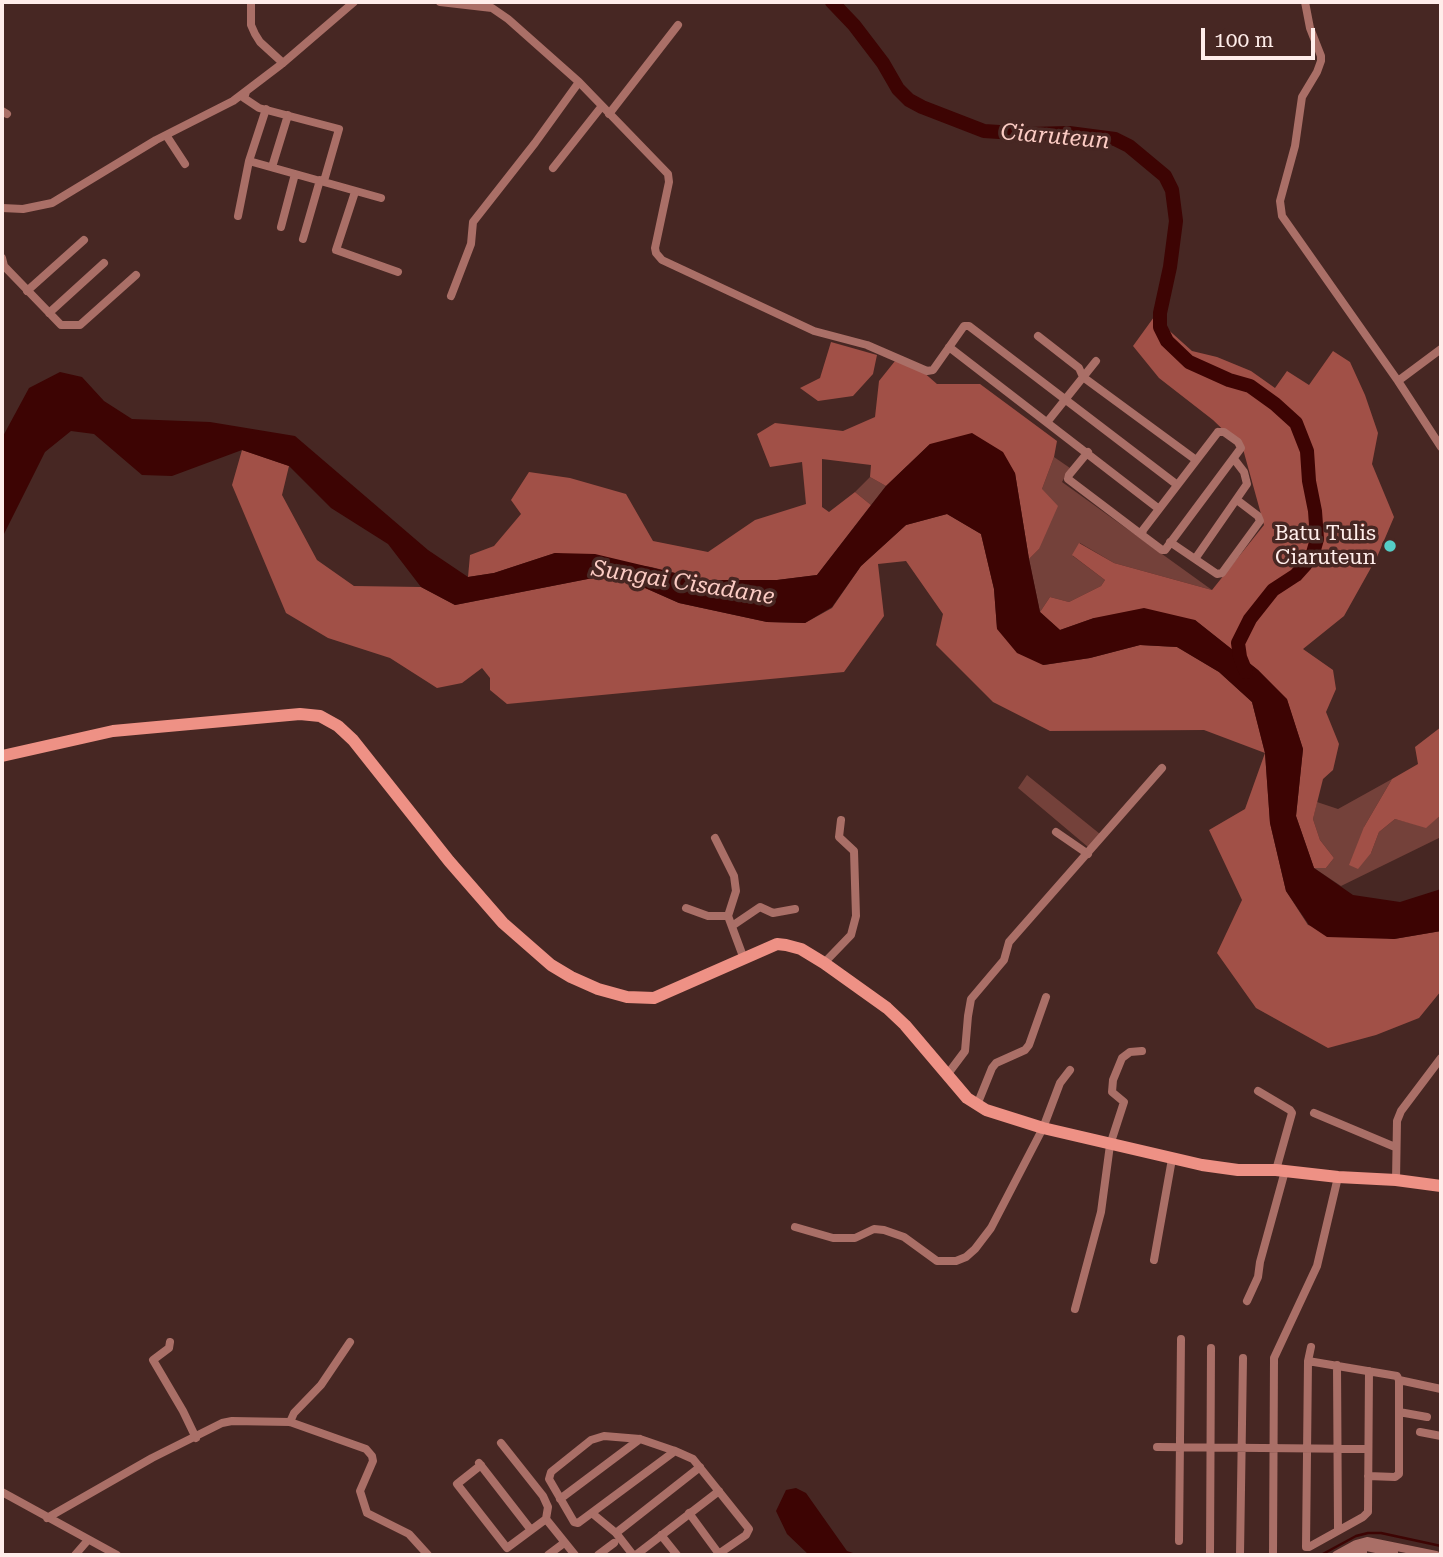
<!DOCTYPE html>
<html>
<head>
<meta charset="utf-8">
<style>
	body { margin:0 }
	#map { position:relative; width:1443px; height:1557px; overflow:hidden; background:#472723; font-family:"Roboto Serif",serif }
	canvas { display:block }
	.frame { position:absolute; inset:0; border:4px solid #ffedea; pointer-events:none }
	.scale { position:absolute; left:1201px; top:28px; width:114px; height:32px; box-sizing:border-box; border:4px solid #ffedea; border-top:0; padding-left:9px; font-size:21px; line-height:24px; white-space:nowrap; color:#ffedea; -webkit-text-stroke:5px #472723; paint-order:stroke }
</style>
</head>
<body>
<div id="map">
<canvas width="1443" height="1557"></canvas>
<div class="frame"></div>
<div class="scale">100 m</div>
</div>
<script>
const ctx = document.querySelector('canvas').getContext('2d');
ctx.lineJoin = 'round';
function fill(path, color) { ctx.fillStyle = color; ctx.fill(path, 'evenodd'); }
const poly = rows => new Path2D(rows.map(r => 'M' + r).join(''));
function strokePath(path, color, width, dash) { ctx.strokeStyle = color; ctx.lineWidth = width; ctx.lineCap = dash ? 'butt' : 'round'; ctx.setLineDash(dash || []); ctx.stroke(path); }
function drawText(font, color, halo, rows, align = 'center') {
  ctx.font = font + ' "Roboto Serif",serif'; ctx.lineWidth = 7; ctx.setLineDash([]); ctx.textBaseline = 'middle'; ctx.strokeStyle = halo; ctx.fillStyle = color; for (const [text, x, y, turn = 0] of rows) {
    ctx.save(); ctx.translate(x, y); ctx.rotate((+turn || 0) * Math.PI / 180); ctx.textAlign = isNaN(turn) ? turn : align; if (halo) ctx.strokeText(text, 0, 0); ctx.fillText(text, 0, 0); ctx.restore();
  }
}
fill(poly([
	[1054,457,1070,468,1062,482,1212,590,1114,563,1080,543,1073,556,1105,580,1101,586,1069,602,1050,597,1040,612,1029,559,1039,549,1042,489],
	[870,477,886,486,871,505,855,492],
	[1027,775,1100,834,1088,847,1018,788],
	[1392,779,1364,827,1371,853,1379,832,1395,819,1426,827,1441,815,1441,837,1341,886,1314,868,1326,868,1334,858,1320,840,1313,819,1317,802,1338,809]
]), '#74413a');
fill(poly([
	[1154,317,1192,351,1217,357,1251,371,1275,388,1287,371,1309,385,1333,351,1350,362,1365,395,1378,433,1372,464,1394,517,1377,557,1344,616,1303,649,1333,670,1336,689,1326,712,1339,744,1333,770,1323,779,1313,819,1320,840,1334,858,1326,868,1314,868,1296,816,1303,749,1287,700,1258,670,1195,620,1094,618,1060,630,1040,612,1050,597,1069,602,1101,586,1105,580,1072,555,1079,543,1114,563,1212,590,1264,525,1243,449,1213,420,1159,378,1133,346],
	[831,342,877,355,873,374,853,396,818,401,800,388,820,378],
	[895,361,914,364,937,384,980,384,1057,441,1054,457,1042,489,1058,506,1039,549,1029,559,1015,473,930,444,886,486,870,477,871,465,822,459,822,507,829,512,855,492,871,505,817,575,777,580,704,580,651,567,555,553,494,573,468,577,470,555,494,546,521,514,511,500,529,472,570,478,626,494,653,541,708,552,755,520,806,504,802,462,770,467,757,434,775,423,843,431,875,417,879,381],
	[242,450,289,466,282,495,317,560,354,586,421,587,455,605,603,576,627,580,679,603,767,622,805,623,832,608,861,566,906,525,947,514,981,534,994,589,997,628,1044,665,1090,658,1140,645,1177,647,1219,672,1252,702,1265,753,1270,823,1286,891,1308,925,1394,939,1441,931,1441,991,1419,1018,1376,1035,1328,1048,1256,1008,1217,953,1242,900,1209,830,1245,809,1265,753,1204,730,1050,731,993,702,936,645,943,614,906,561,878,564,884,616,844,672,507,704,490,690,490,678,482,668,462,683,437,688,390,658,328,638,286,613,232,485],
	[1441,727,1441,815,1426,828,1395,819,1379,832,1371,853,1358,869,1349,865,1364,827,1392,779,1418,764,1415,747]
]), '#a15047');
fill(poly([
	[60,372,82,377,104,401,132,419,210,422,295,436,428,550,468,577,494,573,555,553,595,554,704,580,777,580,817,575,886,486,930,444,972,433,1003,452,1015,473,1029,559,1040,612,1060,630,1094,618,1144,608,1195,620,1258,670,1287,699,1303,749,1296,816,1314,868,1353,895,1400,902,1441,889,1441,931,1394,939,1327,937,1309,925,1286,891,1270,823,1265,753,1252,702,1219,672,1177,647,1140,645,1090,658,1043,665,1017,653,997,629,994,589,981,534,947,514,906,525,861,566,832,607,805,623,767,622,679,603,627,580,603,576,455,605,421,587,388,544,331,508,289,466,242,450,172,476,142,475,94,434,71,431,45,452,2,538,2,438,29,388],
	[796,1488,806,1493,847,1551,859,1555,809,1555,787,1534,776,1511,786,1490]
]), '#3d0403');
strokePath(poly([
	[1321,1555,1356,1536,1368,1533,1381,1533,1441,1546]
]), '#3d0403', 2.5);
strokePath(poly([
	[832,2,854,25,883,63,898,89,909,100,922,107,984,131,1030,134,1069,133,1115,139,1129,146,1165,176,1172,190,1176,221,1170,267,1160,313,1160,327,1167,341,1189,362,1229,380,1250,386,1275,404,1296,423,1307,451,1309,481,1315,511,1317,539,1313,553,1305,565,1296,575,1273,590,1250,619,1238,643,1240,657,1246,672]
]), '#3d0403', 14);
strokePath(poly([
	[251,2,251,25,255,34,260,42,283,63],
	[440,2,492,8,508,19,579,82,668,174,669,182,655,248,656,253,662,260,814,331,867,345,927,371,933,370,964,326,969,326,1176,484],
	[1305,2,1310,28,1321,56,1321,61,1317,72,1302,97,1295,146,1280,201,1282,216,1398,381,1441,447],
	[246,92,244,98,259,108,339,129,324,181],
	[266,109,249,161,381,198],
	[2,111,7,114],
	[609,114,678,25],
	[166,135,185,164],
	[272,167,288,115],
	[553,168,602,106],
	[355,192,336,250,398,272],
	[2,208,23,209,52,203,156,140,233,101,283,63,354,2],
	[238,216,249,161],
	[281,227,295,174],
	[303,239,320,180],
	[2,258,4,266,61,325,80,325,136,275],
	[27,291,84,240],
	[451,296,471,244,473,222,535,143,579,82],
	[49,313,104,263],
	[1038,336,1079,368,1083,377,1196,460],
	[949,347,1159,509],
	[1398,381,1441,349],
	[1048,421,1096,361],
	[1218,432,1224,432,1238,442,1241,448,1165,550,1162,550,1142,535,1143,530,1218,432],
	[1088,452,1069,475,1068,479,1142,535],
	[1170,542,1195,559,1247,484,1244,472,1234,459],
	[1195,559,1217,574,1222,573,1260,521,1258,516,1237,500],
	[1056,832,1088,854],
	[715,838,734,876,736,891,728,916,744,959],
	[686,908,708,916,728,916],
	[732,926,760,907,773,913,795,909],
	[824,963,851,935,856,916,854,851,839,837,841,820],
	[947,1075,965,1051,968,1016,971,999,1004,960,1009,942,1162,768],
	[1258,1091,1290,1110,1292,1113,1276,1170],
	[977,1105,992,1068,996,1063,1025,1050,1029,1045,1046,997],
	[1314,1113,1395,1147],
	[1396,1180,1397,1121,1401,1111,1441,1058],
	[795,1227,833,1238,855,1238,874,1229,884,1230,904,1237,937,1261,956,1261,966,1257,975,1249,991,1228,1043,1128,1060,1083,1070,1070],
	[1154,1260,1172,1159],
	[1247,1301,1258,1277,1260,1262,1285,1171],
	[1075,1309,1101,1212,1110,1145,1124,1102,1112,1092,1113,1080,1122,1058,1130,1052,1142,1051],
	[170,1342,169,1348,153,1360,183,1411,196,1438],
	[1311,1347,1308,1361,1306,1547,1309,1547,1363,1517,1368,1512,1369,1371],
	[1308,1361,1397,1376,1399,1380,1399,1474,1395,1477,1368,1476],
	[1337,1365,1338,1530],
	[1399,1380,1441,1389],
	[1399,1412,1427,1417],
	[290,1422,294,1413,321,1385,350,1342],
	[1420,1432,1441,1436],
	[501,1443,543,1496,548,1507,546,1519,575,1555],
	[1157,1447,1367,1449],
	[675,1451,578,1523,574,1522,549,1479,551,1472,591,1440,604,1436,640,1439,675,1451,693,1459,749,1529,746,1535,717,1555],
	[479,1463,531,1530],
	[481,1465,457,1484,507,1548,546,1519],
	[2,1492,117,1555],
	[560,1499,640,1439],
	[689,1513,719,1554],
	[593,1514,616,1533,633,1555],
	[47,1518,152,1458,222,1423,232,1421,290,1422,366,1449,372,1456,373,1461,360,1491,367,1513,409,1534,428,1555],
	[616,1533,700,1467],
	[661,1535,677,1555],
	[1179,1541,1181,1339],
	[75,1555,88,1540],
	[548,1555,564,1543],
	[598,1555,614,1543],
	[636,1555,719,1491],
	[1210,1555,1211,1348],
	[1240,1555,1243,1358],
	[1273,1555,1274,1358,1317,1266,1338,1177],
	[1336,1555,1356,1544,1367,1541,1436,1555],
	[1349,1555,1363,1548],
	[1363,1555,1363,1548,1367,1547,1394,1553]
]), '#aa6f67', 8);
strokePath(poly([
	[2,756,113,731,300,714,320,716,338,726,353,740,449,861,503,923,551,965,571,977,598,989,627,997,654,998,777,944,786,945,801,949,824,963,887,1008,905,1025,967,1098,986,1110,1043,1128,1202,1165,1238,1170,1276,1170,1338,1177,1396,1180,1441,1186]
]), '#ee9185', 12);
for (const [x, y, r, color] of [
	[1390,546,7,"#55cdc6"]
]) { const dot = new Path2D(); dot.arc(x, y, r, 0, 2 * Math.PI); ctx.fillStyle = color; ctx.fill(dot); strokePath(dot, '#472723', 2.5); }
drawText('21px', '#ffedea', '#472723', [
	["Batu Tulis",1376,534],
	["Ciaruteun",1376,558]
], 'right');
drawText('italic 23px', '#fcccc4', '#472723', [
	["Ciaruteun",1055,137,5],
	["Sungai Cisadane",683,583,9]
]);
</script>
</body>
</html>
